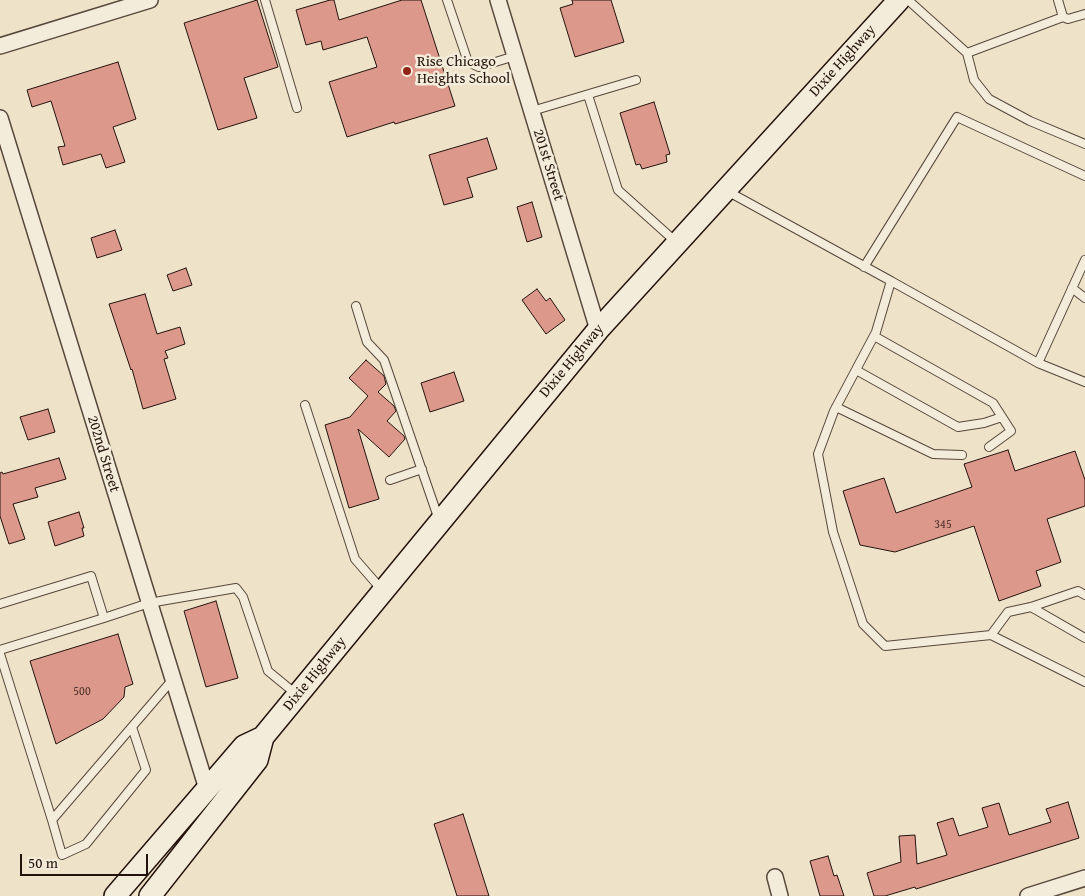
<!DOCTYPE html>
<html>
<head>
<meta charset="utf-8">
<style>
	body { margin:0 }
	#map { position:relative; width:1085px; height:896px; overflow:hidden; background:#eee2c8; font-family:"Gentium Book Plus",serif }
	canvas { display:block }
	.scale { position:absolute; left:20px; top:854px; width:128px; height:22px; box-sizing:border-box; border:2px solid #24130c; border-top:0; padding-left:6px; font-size:15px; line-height:18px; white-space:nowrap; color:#24130c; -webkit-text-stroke:4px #f4ecdb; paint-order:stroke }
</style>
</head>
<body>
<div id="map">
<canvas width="1085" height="896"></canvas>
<div class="scale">50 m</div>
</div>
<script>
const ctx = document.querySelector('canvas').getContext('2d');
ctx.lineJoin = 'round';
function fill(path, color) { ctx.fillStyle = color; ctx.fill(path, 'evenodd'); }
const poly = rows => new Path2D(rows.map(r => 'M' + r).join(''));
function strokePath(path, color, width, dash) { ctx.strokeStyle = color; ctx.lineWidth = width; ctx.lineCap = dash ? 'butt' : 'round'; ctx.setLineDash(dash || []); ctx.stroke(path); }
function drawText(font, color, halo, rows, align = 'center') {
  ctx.font = font + ' "Gentium Book Plus",serif'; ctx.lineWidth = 5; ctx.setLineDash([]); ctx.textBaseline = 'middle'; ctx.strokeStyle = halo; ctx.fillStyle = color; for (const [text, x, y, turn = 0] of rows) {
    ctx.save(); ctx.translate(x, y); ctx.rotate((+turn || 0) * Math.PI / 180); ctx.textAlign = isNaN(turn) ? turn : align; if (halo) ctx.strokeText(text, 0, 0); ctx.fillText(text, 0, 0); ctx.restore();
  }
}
const building = poly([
	[257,0,278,67,244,78,257,118,218,130,184,23,257,0],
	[330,0,334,0,339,20,402,0,421,0,455,106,395,124,394,122,347,137,329,82,377,67,367,37,323,50,321,41,306,45,296,10,330,0],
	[572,0,611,0,624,42,575,57,560,8,573,4,572,0],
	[118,62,136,119,113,127,125,162,106,168,101,154,63,165,58,147,65,146,51,101,32,107,27,90,118,62],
	[654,102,670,154,666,155,667,162,642,169,640,164,636,165,620,113,654,102],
	[487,138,497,169,467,178,473,197,444,205,429,155,487,138],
	[532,202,542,237,527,242,517,207,532,202],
	[115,230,122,250,97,258,91,238,115,230],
	[186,268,192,285,173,291,167,275,186,268],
	[537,289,546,301,550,298,565,320,546,334,522,300,537,289],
	[145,294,157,334,180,327,185,344,165,351,168,358,164,359,176,399,143,409,132,369,131,370,109,304,145,294],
	[366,360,384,376,386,384,378,392,394,406,396,411,387,421,404,436,405,439,389,457,358,429,379,499,349,508,325,425,350,417,368,396,349,378,366,360],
	[454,372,464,401,430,412,421,383,454,372],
	[48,409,55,432,28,440,20,417,48,409],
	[1008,450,1015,471,1075,451,1085,480,1085,506,1047,519,1061,562,1036,571,1041,586,999,601,974,526,895,552,860,545,843,491,884,478,896,513,972,487,964,464,1008,450],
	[59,458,66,479,35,488,38,497,13,504,25,539,9,544,0,516,0,473,2,472,3,474,59,458],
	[79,512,84,528,82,528,84,536,55,546,48,522,79,512],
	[216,601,238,678,206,687,184,611,216,601],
	[118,634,133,684,125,687,124,697,103,719,56,744,30,661,118,634],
	[1068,802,1079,838,916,889,915,887,885,896,874,896,867,873,901,862,899,836,915,835,917,864,947,855,937,823,953,818,959,836,988,827,982,808,999,803,1009,835,1051,822,1046,809,1068,802],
	[463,814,489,896,457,896,434,824,463,814],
	[828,856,834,876,837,875,844,896,820,896,810,861,828,856]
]);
fill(building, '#dd988c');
strokePath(building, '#24130c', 1);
const service = poly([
	[265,0,297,108],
	[447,0,468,62,479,67,515,56],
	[908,0,967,53,1063,17,1058,0],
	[1063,17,1068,19,1085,14],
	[967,53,974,80,989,99,1030,121,1085,144],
	[588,95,618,190,676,242],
	[532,111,636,80],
	[727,191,891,281,876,332,834,411,818,454,833,532,863,624,885,646,991,635,1085,682],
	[864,267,957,117,1085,176],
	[891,281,1038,363,1085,382],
	[1072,288,1085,298],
	[356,306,367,342,384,360,439,520],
	[874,336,993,403,1011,431,989,447],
	[1038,363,1085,260],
	[856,370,958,427,984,423,1002,417],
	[305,405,355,559,382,590],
	[836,407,933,454,962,455],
	[390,480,422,469],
	[0,604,91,576,104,618,149,603,236,588,243,597,268,671,296,694],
	[1031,607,1085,638],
	[991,635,1008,612,1031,607,1078,591,1085,595],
	[0,650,104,618],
	[0,654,52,820,173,679],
	[52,820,62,855,86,844,146,770,132,727]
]);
const minor = poly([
	[498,0,598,330],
	[0,46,150,0],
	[0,118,207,789],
	[775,877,780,896],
	[1028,896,1085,878]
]);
const secondary = poly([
	[115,896,244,746,263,737,598,330,899,0],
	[150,896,257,760,263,737]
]);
strokePath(service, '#56473b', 10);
strokePath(minor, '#56473b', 18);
strokePath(secondary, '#24130c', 24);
strokePath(service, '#f4ecdb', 8);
strokePath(minor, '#f4ecdb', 15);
strokePath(secondary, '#f4ecdb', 21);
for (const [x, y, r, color] of [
	[407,71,5,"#8f2418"]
]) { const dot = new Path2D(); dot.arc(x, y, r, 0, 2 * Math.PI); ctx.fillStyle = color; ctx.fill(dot); strokePath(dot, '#f4ecdb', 2); }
drawText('12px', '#52342c', null, [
	["345",943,525],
	["500",82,692]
]);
drawText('15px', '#24130c', '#f4ecdb', [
	["Dixie Highway",843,61,-48],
	["201st Street",548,165,73],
	["Dixie Highway",572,361,-50],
	["202nd Street",103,454,73],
	["Dixie Highway",315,674,-51]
]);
drawText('15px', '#24130c', '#f4ecdb', [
	["Rise Chicago",417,62],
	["Heights School",417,79]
], 'left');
</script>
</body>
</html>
